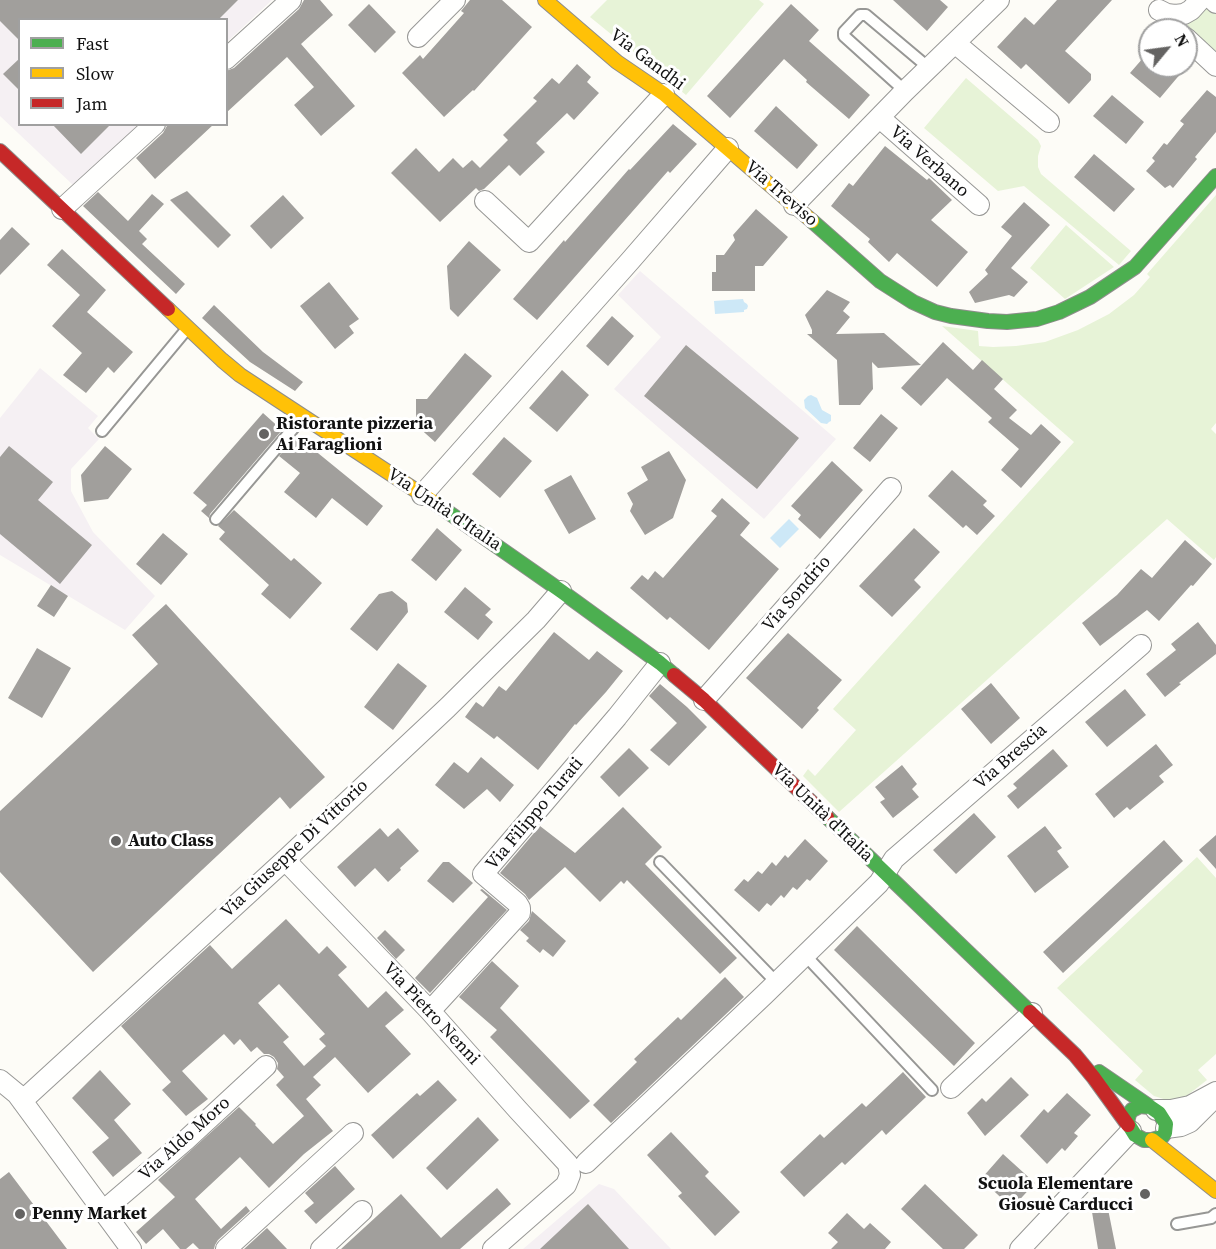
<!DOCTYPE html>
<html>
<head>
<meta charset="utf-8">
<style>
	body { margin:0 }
	#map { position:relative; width:1216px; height:1249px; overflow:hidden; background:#fdfcf7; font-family:"Source Serif 4",serif }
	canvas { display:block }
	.legend { position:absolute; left:18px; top:18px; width:210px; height:108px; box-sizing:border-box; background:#fff; border:2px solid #a0a0a0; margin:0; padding:8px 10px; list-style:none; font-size:18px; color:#111 }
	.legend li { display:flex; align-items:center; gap:12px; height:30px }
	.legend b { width:30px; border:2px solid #a0a0a0 }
	.north { position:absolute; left:1138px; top:18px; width:60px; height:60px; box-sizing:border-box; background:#fff; border:2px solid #a0a0a0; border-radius:50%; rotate:61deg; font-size:16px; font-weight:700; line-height:24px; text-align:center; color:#111 }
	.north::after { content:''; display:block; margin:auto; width:21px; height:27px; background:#646362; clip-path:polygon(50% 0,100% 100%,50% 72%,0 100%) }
</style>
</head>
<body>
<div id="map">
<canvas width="1216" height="1249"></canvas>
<ul class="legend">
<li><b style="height:8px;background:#4caf50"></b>Fast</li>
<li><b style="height:8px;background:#ffc107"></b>Slow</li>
<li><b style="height:8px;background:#c62828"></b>Jam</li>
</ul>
<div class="north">N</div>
</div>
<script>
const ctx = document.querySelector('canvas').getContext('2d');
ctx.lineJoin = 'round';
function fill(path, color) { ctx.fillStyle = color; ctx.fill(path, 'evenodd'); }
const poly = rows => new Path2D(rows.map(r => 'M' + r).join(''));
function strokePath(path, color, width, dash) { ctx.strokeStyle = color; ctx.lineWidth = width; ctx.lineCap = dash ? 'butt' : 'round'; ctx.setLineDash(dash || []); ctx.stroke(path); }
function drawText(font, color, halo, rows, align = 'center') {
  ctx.font = font + ' "Source Serif 4",serif'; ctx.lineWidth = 6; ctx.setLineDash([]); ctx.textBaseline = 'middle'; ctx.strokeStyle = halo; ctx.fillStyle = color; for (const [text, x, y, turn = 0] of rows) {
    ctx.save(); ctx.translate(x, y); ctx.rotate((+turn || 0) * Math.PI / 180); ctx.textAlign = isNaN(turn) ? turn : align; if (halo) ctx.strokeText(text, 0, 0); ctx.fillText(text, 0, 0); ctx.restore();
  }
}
fill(poly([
	[0,0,272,0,227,42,226,20,20,20,20,124,138,125,73,185,0,116],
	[640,271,836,439,764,519,614,389,661,337,618,295],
	[40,368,98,416,88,428,99,439,71,469,71,491,93,532,155,596,125,630,0,555,0,418],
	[599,1184,614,1189,671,1249,523,1249]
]), '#f5f0f3');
fill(poly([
	[607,0,759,0,764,4,686,95,590,17],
	[1208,3,1216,14,1216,56,1187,27,1188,22,1201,14],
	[966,78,1038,140,1041,146,1038,156,1038,167,1041,174,1131,251,1119,265,1024,186,998,191,924,128],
	[1216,195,1216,423,1211,429,1216,434,1216,557,1214,560,1167,519,839,812,803,776,808,769,815,776,856,730,833,709,1074,442,942,326,978,331,979,346,993,347,1016,346,1045,342,1078,330,1109,314,1134,295,1150,277,1147,274],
	[1066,225,1114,267,1065,299,1030,268],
	[1197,857,1216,878,1216,1054,1198,1070,1207,1080,1184,1098,1170,1101,1154,1096,1135,1080,1143,1071,1057,988]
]), '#e7f3d7');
fill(poly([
	[743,299,744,302,747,304,748,306,747,309,744,310,744,312,715,314,714,301],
	[811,395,817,398,822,410,831,415,831,421,829,422,827,424,821,423,805,408,804,400,808,396],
	[789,519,799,529,780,548,770,538]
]), '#cde8f7');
fill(poly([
	[0,0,238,0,218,20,20,20,20,41,0,21],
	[304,0,320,0,333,15,301,44,355,106,321,136,294,105,314,87,287,57,226,113,226,71,234,68,299,9],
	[470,0,502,0,532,27,474,91,473,90,444,117,402,73,420,55,423,59,464,13,461,11],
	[893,0,940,0,948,7,927,31],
	[1057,0,1112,0,1065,51,1091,74,1091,80,1069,104,1026,64,1021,69,997,47,1025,17,1034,25],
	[369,4,396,32,375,53,348,25],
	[791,4,819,30,809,41,870,95,849,119,806,82,807,80,784,59,730,118,707,96],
	[1150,50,1150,66,1187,66,1160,98,1130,73],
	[20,58,20,91,3,74],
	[577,64,591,77,587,82,599,93,574,120,567,113,536,143,545,152,520,176,509,165,484,189,479,191,476,188,440,222,391,173,416,148,439,172,453,158,463,168,472,160,480,168,508,140,503,135,537,101,533,98,552,78,559,84],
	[1207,90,1216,97,1216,132,1195,157,1197,159,1173,188,1170,185,1165,188,1146,171,1155,161,1152,158,1164,143,1167,145,1184,124,1180,121],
	[1112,95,1144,122,1126,144,1093,116],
	[776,106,818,145,797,169,754,131],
	[52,124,111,124,81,154],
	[168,124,214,124,155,179,136,158,163,133],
	[673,124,697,144,670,173,668,171,537,320,513,299,564,240,565,242,629,169,630,170],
	[885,146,927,180,929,178,952,200,931,220,968,252,937,287,897,253,889,262,868,242,870,239,831,206,849,183,853,186],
	[1094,154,1135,189,1114,212,1074,177],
	[187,191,231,235,218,248,170,200],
	[98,192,128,221,152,194,164,204,139,231,147,239,142,244,185,284,176,294,83,206],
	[283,195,304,218,271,249,250,226],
	[1024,202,1050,225,1011,268,1028,282,1014,297,1009,295,975,303,969,292,988,274,985,270,1012,236,1001,227],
	[756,209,788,237,763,266,755,266,755,291,712,291,712,272,716,272,716,255,724,255,735,240,733,235],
	[12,227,30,244,0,275,0,240],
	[469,241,501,270,458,317,450,309,447,266],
	[62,249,106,290,87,312,133,352,114,373,108,367,86,393,63,375,82,353,52,326,80,295,47,265],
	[329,282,359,319,349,326,354,333,335,349,300,306],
	[827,290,850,302,843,311,850,317,836,334,884,333,921,365,878,368,872,362,873,389,860,405,839,405,837,360,807,334,812,334,812,330,805,315],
	[214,305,263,352,303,382,295,391,250,362,202,318],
	[612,316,634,336,608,366,586,346],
	[943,342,973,370,982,360,1003,379,994,389,1017,410,1009,418,1031,435,1041,424,1061,442,1021,488,1001,470,1019,449,988,422,992,418,947,378,921,406,901,388],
	[686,345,799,438,757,489,644,396],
	[465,353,492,376,435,442,416,425,416,399,427,399],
	[562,370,589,395,557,432,529,408],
	[263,413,282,430,210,514,209,518,201,511,207,505,193,493],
	[881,414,898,428,870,462,853,448],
	[297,436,383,506,367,526,332,498,316,518,284,492,300,473,279,456],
	[504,437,532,461,500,498,472,474],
	[9,446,53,482,38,500,92,545,60,584,0,534,0,457],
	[105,446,132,469,108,499,84,502,81,475],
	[669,451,686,480,673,518,645,535,630,511,633,504,627,493,648,480,641,467],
	[832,461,863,490,820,539,798,519,801,515,791,506],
	[952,470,987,501,983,505,995,516,977,535,966,525,963,528,928,496],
	[571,475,596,519,569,534,544,490],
	[722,498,750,523,740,535,779,569,709,650,670,617,667,620,630,588,642,575,648,580,655,571,663,578,717,516,711,511],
	[234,510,291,561,294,558,322,583,290,619,261,594,269,585,219,539,225,532,218,526],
	[437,528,462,550,436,581,411,560],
	[914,528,940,552,914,580,921,587,892,617,859,586],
	[163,533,188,554,161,585,136,564],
	[1185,540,1212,564,1193,586,1191,585,1159,621,1147,610,1100,646,1082,623,1117,595,1141,569,1152,578],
	[51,585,68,596,54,617,37,606],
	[465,587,491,609,485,615,493,622,478,640,444,612],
	[392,591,407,603,408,612,377,651,350,629,379,594],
	[166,604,325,777,290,809,280,797,93,972,0,872,0,811,158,664,132,635],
	[1198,622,1216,645,1216,654,1179,683,1181,684,1165,697,1146,674,1176,650,1171,644],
	[554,632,589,660,597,651,623,671,606,692,576,725,575,724,538,770,497,736,494,739,465,717,476,702,483,707,499,686,506,691],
	[788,633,842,680,817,708,819,710,802,729,746,678],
	[37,648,71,668,42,718,8,698],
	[398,663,427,686,393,730,364,707],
	[991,683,1020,718,991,744,961,709],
	[660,684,687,707,707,727,669,766,650,750,677,723,649,696],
	[1125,689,1146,715,1107,747,1085,722],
	[1156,744,1173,765,1159,776,1164,782,1130,810,1127,807,1114,818,1095,794],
	[629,748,649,768,619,797,600,777],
	[1053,749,1068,766,1018,809,1007,796,1017,788,1013,784],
	[481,757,514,785,500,802,487,789,464,809,435,785,454,762,468,773],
	[902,765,917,784,912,789,919,797,893,818,880,802,885,799,875,787],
	[623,807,662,847,645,864,737,958,720,974,627,880,624,884,621,881,600,902,565,867,529,900,525,894,500,873,540,826,575,853],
	[974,813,996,837,956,874,933,850],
	[1045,826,1062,848,1057,851,1069,867,1035,893,1007,856],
	[380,828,388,837,398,828,419,851,400,868,401,870,388,882,375,868,355,887,337,867],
	[1216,835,1216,869,1199,850],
	[805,839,828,861,810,881,807,879,797,890,793,887,784,898,781,895,771,906,767,903,759,912,734,890,744,879,748,882,758,871,762,874,772,862,776,866,785,855,788,858],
	[1164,840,1183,861,1063,973,1043,952],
	[443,862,449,862,473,883,453,903,427,881],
	[482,889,507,910,430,993,415,978,488,897,480,890],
	[532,911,566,941,553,957,543,949,540,953,526,941,529,938,520,930,529,921],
	[286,919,319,954,327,946,347,967,338,975,368,1008,386,991,404,1010,385,1026,411,1054,368,1093,335,1057,313,1077,321,1085,306,1099,333,1131,304,1154,269,1188,240,1157,195,1199,221,1229,246,1206,250,1211,218,1240,215,1245,214,1249,199,1249,193,1243,186,1249,180,1249,163,1229,146,1244,136,1232,175,1197,158,1180,239,1107,256,1124,255,1125,273,1144,304,1116,276,1085,284,1077,277,1069,278,1063,274,1057,269,1054,264,1054,257,1047,251,1052,240,1039,234,1045,224,1034,182,1071,208,1099,186,1116,162,1090,171,1082,121,1026,210,945,232,969],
	[279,984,325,1034,319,1039,326,1046,304,1066,283,1042,289,1037,258,1003],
	[857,926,975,1043,954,1066,834,950],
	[385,930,405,950,396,959,377,938],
	[492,961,519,986,500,1008,590,1101,570,1119,490,1037,497,1030,459,997],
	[725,977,744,997,611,1123,593,1105,637,1062,634,1059,678,1017,681,1020],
	[100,1070,131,1104,114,1120,142,1153,113,1177,92,1152,109,1138,72,1098],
	[903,1072,926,1097,886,1135,882,1130,845,1165,842,1162,804,1197,780,1172,820,1134,824,1138,862,1103,866,1107],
	[1011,1077,1029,1095,985,1136,967,1113,982,1098,986,1102],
	[438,1080,457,1100,393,1159,371,1135,417,1093,420,1096],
	[1067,1093,1091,1115,1074,1133,1078,1136,1065,1151,1062,1148,1047,1164,1020,1136,1044,1109,1048,1113],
	[478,1117,499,1140,447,1190,426,1168],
	[671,1132,709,1172,705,1176,740,1212,715,1236,678,1196,682,1193,647,1155],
	[1003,1154,1035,1183,1012,1208,981,1179],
	[335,1166,355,1189,316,1224,304,1211,314,1203,305,1193],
	[9,1172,67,1249,0,1249,0,1179],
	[925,1184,978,1235,964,1249,943,1249,901,1209],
	[497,1188,511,1204,460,1249,341,1249,401,1194,441,1238],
	[588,1204,629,1249,540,1249],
	[1108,1209,1116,1249,1098,1249,1092,1212],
	[847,1213,864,1229,870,1223,891,1242,885,1249,831,1249,838,1242,828,1233],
	[267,1228,287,1249,244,1249]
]), '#a19f9c');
const lane = poly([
	[905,91,844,36,844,32,860,15,866,15,929,68],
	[102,431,186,330],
	[216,519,302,418],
	[660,862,777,983],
	[805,955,932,1090],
	[1177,1224,1211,1218,1216,1214]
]);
const street = poly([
	[1213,0,1216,3],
	[1159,10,1167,14,1175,15,1184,14,1191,10,1200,0],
	[418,37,455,0],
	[1186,38,1216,66],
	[955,43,1049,122],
	[226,59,291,0],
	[880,118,979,205],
	[485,201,529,242,664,94],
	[794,205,905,91,999,0],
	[62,209,155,124],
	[422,495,630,261,728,148],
	[704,700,891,488],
	[285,860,430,1011,518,1110,568,1164,570,1175,566,1185,493,1249],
	[430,1011,520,913,520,908,517,903,483,874,617,717,660,663],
	[0,1080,17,1094,131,1249],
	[951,1088,1032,1013],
	[22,1101,285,860,447,708,536,620,561,591],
	[1156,1110,1171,1110,1190,1106,1216,1092],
	[1166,1128,1181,1126,1190,1122,1213,1099],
	[586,1163,764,995,879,883,894,859,1141,645],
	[103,1211,186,1140,266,1066],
	[226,1249,353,1133],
	[321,1249,362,1211],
	[1020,1249,1131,1131]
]);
const fast = poly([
	[812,221,880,281,913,302,935,312,951,316,988,321,1007,322,1037,319,1059,312,1090,297,1135,267,1216,176],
	[435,503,561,591,660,663,674,675],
	[827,817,1030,1012],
	[1099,1072,1159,1113,1166,1124,1165,1133,1162,1137,1152,1140,1144,1140,1135,1135,1127,1122,1129,1114,1132,1110,1140,1106,1150,1107]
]);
const slow = poly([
	[545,0,617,62,664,94,812,221],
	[168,309,222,360,240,375,435,503],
	[1152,1140,1216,1191]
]);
const jam = poly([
	[0,151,168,309],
	[674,675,704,700,827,817],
	[1030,1012,1075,1055,1094,1078,1128,1125]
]);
strokePath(lane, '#979795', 14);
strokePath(street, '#979795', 22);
strokePath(fast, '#8e8d8b', 16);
strokePath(slow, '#8e8d8b', 16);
strokePath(jam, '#8e8d8b', 16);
strokePath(lane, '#fffffe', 10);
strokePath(street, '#fffffe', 20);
strokePath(fast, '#4caf50', 14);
strokePath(slow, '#ffc107', 14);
strokePath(jam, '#c62828', 14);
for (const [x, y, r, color] of [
	[264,434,6,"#646362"],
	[116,841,6,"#646362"],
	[1145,1194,6,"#646362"],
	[20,1214,6,"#646362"]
]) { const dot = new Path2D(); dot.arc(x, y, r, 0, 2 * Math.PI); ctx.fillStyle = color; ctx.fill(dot); strokePath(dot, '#fff', 2); }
drawText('18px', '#111', '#fff', [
	["Via Gandhi",647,60,37],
	["Via Verbano",929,162,41],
	["Via Treviso",781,194,41],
	["Via Unità d'Italia",444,510,34],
	["Via Sondrio",797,594,-49],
	["Via Brescia",1011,757,-41],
	["Via Unità d'Italia",822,813,44],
	["Via Filippo Turati",535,814,-50],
	["Via Giuseppe Di Vittorio",295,849,-43],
	["Via Pietro Nenni",431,1014,47],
	["Via Aldo Moro",185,1139,-42]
]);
drawText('bold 18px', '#111', '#fff', [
	["Ristorante pizzeria",276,424],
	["Ai Faraglioni",276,445],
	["Auto Class",128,841],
	["Scuola Elementare",1133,1184,"right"],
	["Giosuè Carducci",1133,1205,"right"],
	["Penny Market",32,1214]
], 'left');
</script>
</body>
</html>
